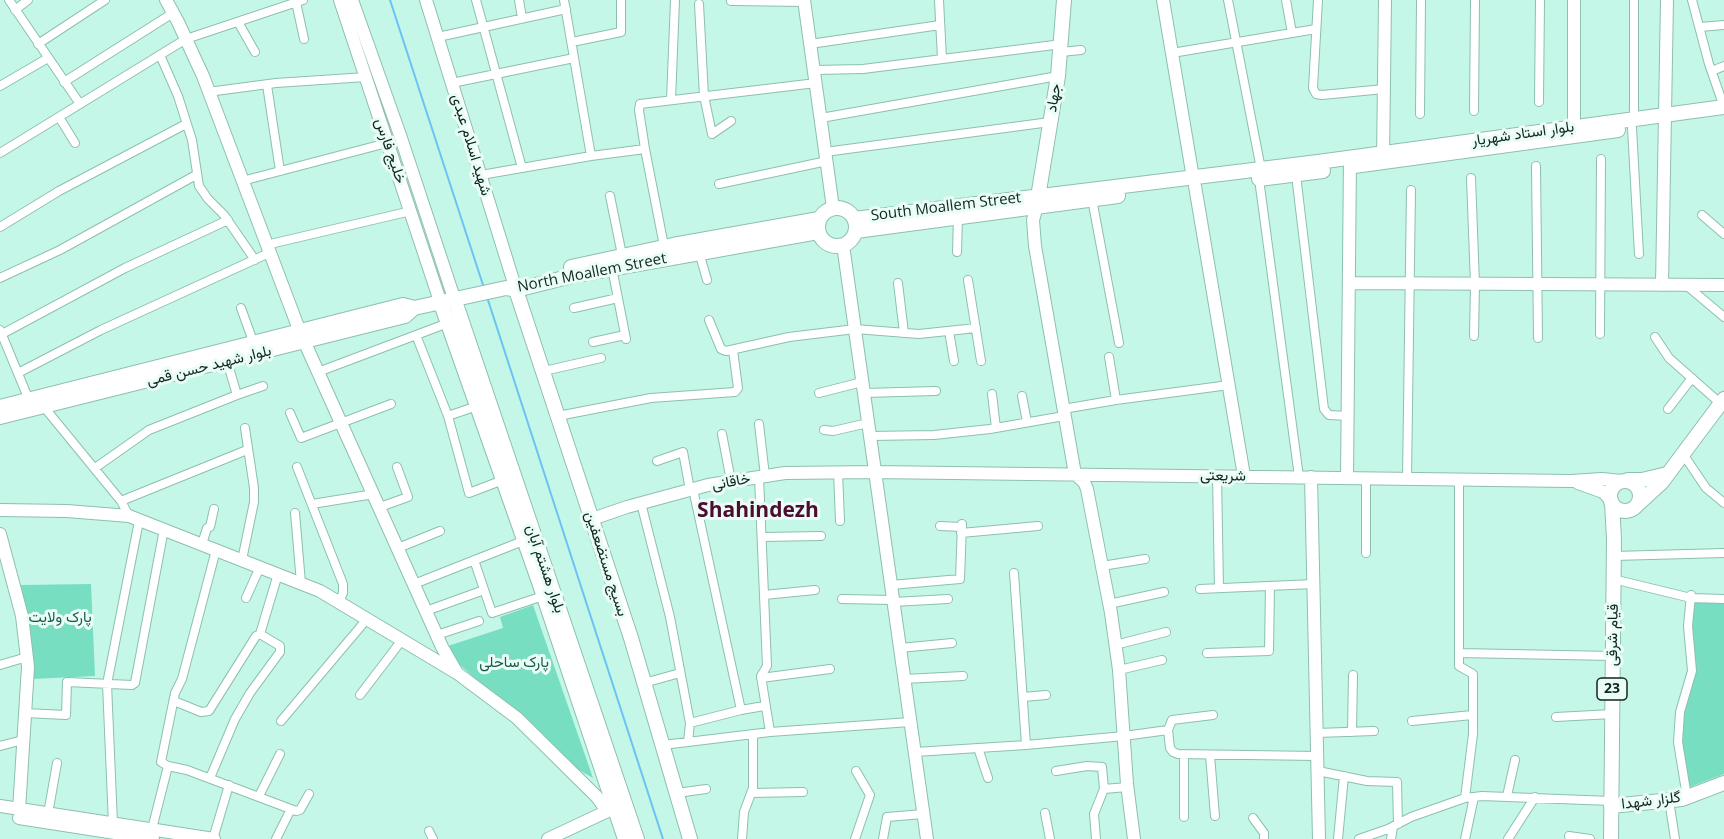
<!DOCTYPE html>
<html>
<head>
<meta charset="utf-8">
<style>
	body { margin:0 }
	canvas { display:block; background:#c4f7e7 }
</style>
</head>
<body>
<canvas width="1724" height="839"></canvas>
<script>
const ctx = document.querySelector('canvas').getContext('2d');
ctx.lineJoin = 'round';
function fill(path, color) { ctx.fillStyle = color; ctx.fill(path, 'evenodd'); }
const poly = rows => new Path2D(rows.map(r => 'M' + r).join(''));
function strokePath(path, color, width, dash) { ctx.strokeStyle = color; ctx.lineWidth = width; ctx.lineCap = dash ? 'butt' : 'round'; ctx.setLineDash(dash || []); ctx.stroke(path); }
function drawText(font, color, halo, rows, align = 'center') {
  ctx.font = font + ' "Open Sans",Vazirmatn,sans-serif'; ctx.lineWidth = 6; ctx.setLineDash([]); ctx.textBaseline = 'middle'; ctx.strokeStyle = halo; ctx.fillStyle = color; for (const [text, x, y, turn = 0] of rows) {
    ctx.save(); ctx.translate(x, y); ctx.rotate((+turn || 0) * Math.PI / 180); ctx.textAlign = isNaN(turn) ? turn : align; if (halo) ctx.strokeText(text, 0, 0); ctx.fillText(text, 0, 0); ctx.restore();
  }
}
fill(poly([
	[91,584,95,676,32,679,31,634,21,585],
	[1694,598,1724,601,1724,774,1690,787,1681,747,1682,716,1692,682,1690,633],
	[533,605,593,778,579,770,451,657,448,646,503,628,500,617]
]), '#78dec2');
strokePath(poly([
	[390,0,484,288],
	[487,297,663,839]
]), '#69c3f4', 2);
const street = poly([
	[9,0,80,104],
	[476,0,522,168],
	[519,0,522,18],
	[564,0,591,156],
	[939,0,942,59],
	[1228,0,1261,169],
	[1286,0,1292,33],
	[1318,0,1313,88,1316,94,1322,95,1384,89],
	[1634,0,1634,119],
	[1692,0,1709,64,1724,107],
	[731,1,804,2],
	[296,2,304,39],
	[699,4,704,96,712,134,731,121],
	[15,10,28,0],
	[238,22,255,52],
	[1700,27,1724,25],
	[438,37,566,9],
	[572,42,621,32,621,0],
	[38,44,105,0],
	[810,44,940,25],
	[1061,52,1081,50],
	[1172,53,1316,29],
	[160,55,178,96,192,140,199,186,208,199,224,215,255,260],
	[814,70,863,69,1062,44],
	[1712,71,1724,66],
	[64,82,173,13],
	[452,83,574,58],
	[267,85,280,171],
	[0,86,48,58],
	[208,92,276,83,366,77],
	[671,100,675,0],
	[1539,102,1540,0],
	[1474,111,1475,0],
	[1420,114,1421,0],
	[59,117,75,143],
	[821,118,1058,76],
	[1632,128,1639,254],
	[825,152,1050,122],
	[0,153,186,39,303,0],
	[1536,166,1538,338],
	[481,175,591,156,645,149],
	[1296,175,1324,409,1329,415,1348,416],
	[1471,178,1475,284,1474,336],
	[1259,179,1299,477],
	[242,181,387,143],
	[719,184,827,161],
	[610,196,622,255],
	[1092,199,1119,343],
	[1702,215,1724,234],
	[0,227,59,191,186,124],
	[266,245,411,211],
	[664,246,645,149,639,110,640,104,816,83],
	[699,252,707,280],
	[957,252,958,217],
	[612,268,626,339],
	[0,278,60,250,196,175],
	[968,280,981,361],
	[898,283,904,333],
	[1686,285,1724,317],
	[241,308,254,344],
	[574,308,618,298],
	[709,320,721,349,726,351,789,337,855,329,919,334,976,328],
	[0,330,29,400],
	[949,331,954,361],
	[2,334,125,268,228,220],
	[1600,334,1601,159],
	[416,335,448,416,469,493,503,480],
	[1655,337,1669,358,1721,404],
	[593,342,625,335],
	[1109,357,1116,400],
	[544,371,601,358],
	[318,372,448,323],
	[18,373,101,330,269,253],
	[819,393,862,382],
	[864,393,936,391],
	[992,394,996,428],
	[237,395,263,386],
	[1022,396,1027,422],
	[44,407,121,501,129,516],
	[1063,409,1116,400,1229,385],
	[1668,409,1692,378],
	[290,413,301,438,391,404],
	[448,416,477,406],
	[558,416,651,398,735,392,738,388,733,350],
	[759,424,765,476],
	[824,430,833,431,868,423],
	[722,434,731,481],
	[870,436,934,435,990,429,1064,416],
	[1683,454,1706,488,1724,503],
	[657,461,683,452,690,490],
	[297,467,343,584,343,593,339,602],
	[95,468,149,430,237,395,227,361],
	[838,472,840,521],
	[1217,476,1219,588],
	[759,477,767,666,761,676,770,732],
	[1366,478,1366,553],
	[1407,479,1411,190],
	[1459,479,1459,666,1473,674,1473,734,1465,798],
	[693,489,741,710,764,706],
	[121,501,247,450],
	[641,503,670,617,690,723,688,742],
	[312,504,374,494],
	[380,507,408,497,397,467],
	[295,513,301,583],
	[940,526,962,527],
	[961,533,1038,526],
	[762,537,821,536],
	[202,544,207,528,210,527,214,509],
	[398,548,440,531],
	[216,550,182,679,175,693,161,762,168,766,187,770,296,811,300,810,309,794],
	[1614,556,1724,553],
	[242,560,254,502,254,488,245,428],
	[474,560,492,613,543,596],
	[1102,566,1145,559],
	[1014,573,1026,745],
	[1613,579,1691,598,1724,599],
	[414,584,528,539],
	[891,585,960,579,962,524],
	[1200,589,1314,584],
	[764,595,815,590],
	[246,598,260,567],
	[842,599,893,600],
	[893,602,948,599],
	[1109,604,1164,592],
	[426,611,484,590],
	[437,635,479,621],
	[1115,645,1166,632],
	[900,648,952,643],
	[1207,653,1269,651,1270,586],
	[1459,653,1613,656],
	[0,665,27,657],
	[1119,670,1162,660],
	[761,678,830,669],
	[904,679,963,676],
	[644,683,680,673],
	[360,695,402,640],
	[1023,697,1046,695],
	[174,701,201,712,209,711,256,636,260,634,278,574],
	[25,713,66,715,67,682,132,685,135,683,164,529],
	[1556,717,1612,714],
	[281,721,367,619],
	[1412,721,1472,715],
	[690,723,741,710],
	[1168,730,1172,720,1213,715],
	[1352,732,1353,675],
	[1317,733,1374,731],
	[663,745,770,732,910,722],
	[0,746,23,740],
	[978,748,988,778],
	[915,752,1026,745,1124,736,1168,730,1170,748,1173,752,1178,754,1317,756],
	[1210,755,1215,816],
	[1056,771,1087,766,1102,767,1104,789],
	[1318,771,1367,781,1397,782,1398,824],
	[210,778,235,719,250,693,280,652,280,646,260,634],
	[677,793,706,789],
	[751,793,803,792],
	[259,796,280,754],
	[1507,796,1515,760],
	[1687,797,1678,742,1680,712,1692,671,1688,626,1691,595],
	[1669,800,1675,839],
	[1045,813,1050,839],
	[48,814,57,763],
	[1184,817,1184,754],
	[1253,818,1264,833,1264,839],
	[113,824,107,684,139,521],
	[152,829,168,766],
	[429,831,433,839],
	[1569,836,1590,839],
	[213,839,229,785],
	[276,839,291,809],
	[742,839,744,812,753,788,753,734],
	[855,839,870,795,856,771],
	[883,839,887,817,923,814],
	[1096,839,1094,814,1104,789,1127,787],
	[1338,839,1344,776],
	[1359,839,1388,829,1411,817,1465,798,1482,796,1611,801],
	[1391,839,1393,827],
	[1465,839,1474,797],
	[1508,839,1535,797]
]);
const secondary = poly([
	[166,0,178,22,203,76,300,332,442,647,457,673],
	[340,0,440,301],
	[352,0,400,135,454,298],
	[426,0,513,280],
	[804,0,833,208],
	[1163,0,1193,178],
	[1574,127,1574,0],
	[1383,161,1385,0],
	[1195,186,1244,476],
	[1037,206,1033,220,1035,246,1075,474,1084,482,1087,489,1111,613,1119,670,1127,784,1134,839],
	[843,245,927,839],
	[1349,283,1724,285],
	[1662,285,1667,0],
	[1311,477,1319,839],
	[1347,478,1350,157],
	[1578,483,1603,492,1611,500],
	[0,510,67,511,129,516,320,591,457,673,517,718,597,797,607,811],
	[592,519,627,507,708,485,785,473,875,472,1571,481,1602,479,1621,481],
	[0,534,22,616,28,667,19,810],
	[0,806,214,839],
	[19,818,153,839],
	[548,839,614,808]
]);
const primary = poly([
	[1354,166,1618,130],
	[1259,179,1323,171],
	[1037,203,1058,76,1064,0],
	'818 227a19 19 0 1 1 38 0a19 19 0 1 1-38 0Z',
	[854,219,1318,162,1724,107],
	[856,231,1118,196],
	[571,267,673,245,819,219],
	[514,284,631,638,690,839],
	[454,298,637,839],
	[440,301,540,585,625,839],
	[0,407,403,305,414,308,506,288,516,290,576,275,818,232],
	[0,417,405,316,414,308],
	[1628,480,1642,480,1667,474],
	'1610 496a15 15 0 1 1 30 0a15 15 0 1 1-30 0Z',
	[1638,504,1662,482,1724,399],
	[1611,806,1682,799,1724,783],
	[1611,839,1614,539,1612,503]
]);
strokePath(street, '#8ebfb0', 10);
strokePath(secondary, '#8ebfb0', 14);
strokePath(primary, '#8ebfb0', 16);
strokePath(street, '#fff', 8);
strokePath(secondary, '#fff', 12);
strokePath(primary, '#fff', 14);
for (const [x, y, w] of [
	[1612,689,30]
]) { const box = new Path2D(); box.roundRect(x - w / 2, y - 11, w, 22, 4.5); ctx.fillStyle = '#e9fdf6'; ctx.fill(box); strokePath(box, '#11251f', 1.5); }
drawText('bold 14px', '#11251f', null, [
	["23",1612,689]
]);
drawText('15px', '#11251f', '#e9fdf6', [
	["جهاد",1054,98,-81],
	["بلوار استاد شهریار",1523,134,-8],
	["شهید اسلام عبدی",471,145,73],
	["خلیج فارس",390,151,71],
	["South Moallem Street",946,207,-7],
	["North Moallem Street",592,273,-11],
	["بلوار شهید حسن قمی",209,366,-14],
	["شریعتی",1223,476,1],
	["خاقانی",731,482,-10],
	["بسیج مستضعفین",606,564,72],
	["بلوار هشتم آبان",545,569,71],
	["قیام شرقی",1613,635,-89],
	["گلزار شهدا",1651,801,-7]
]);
drawText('15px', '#1a5849', '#e9fdf6', [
	["پارک ولایت",60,618],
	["پارک ساحلی",514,663]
]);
drawText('bold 21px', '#4d0d2e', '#e9fdf6', [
	["Shahindezh",758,511]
]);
</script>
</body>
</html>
